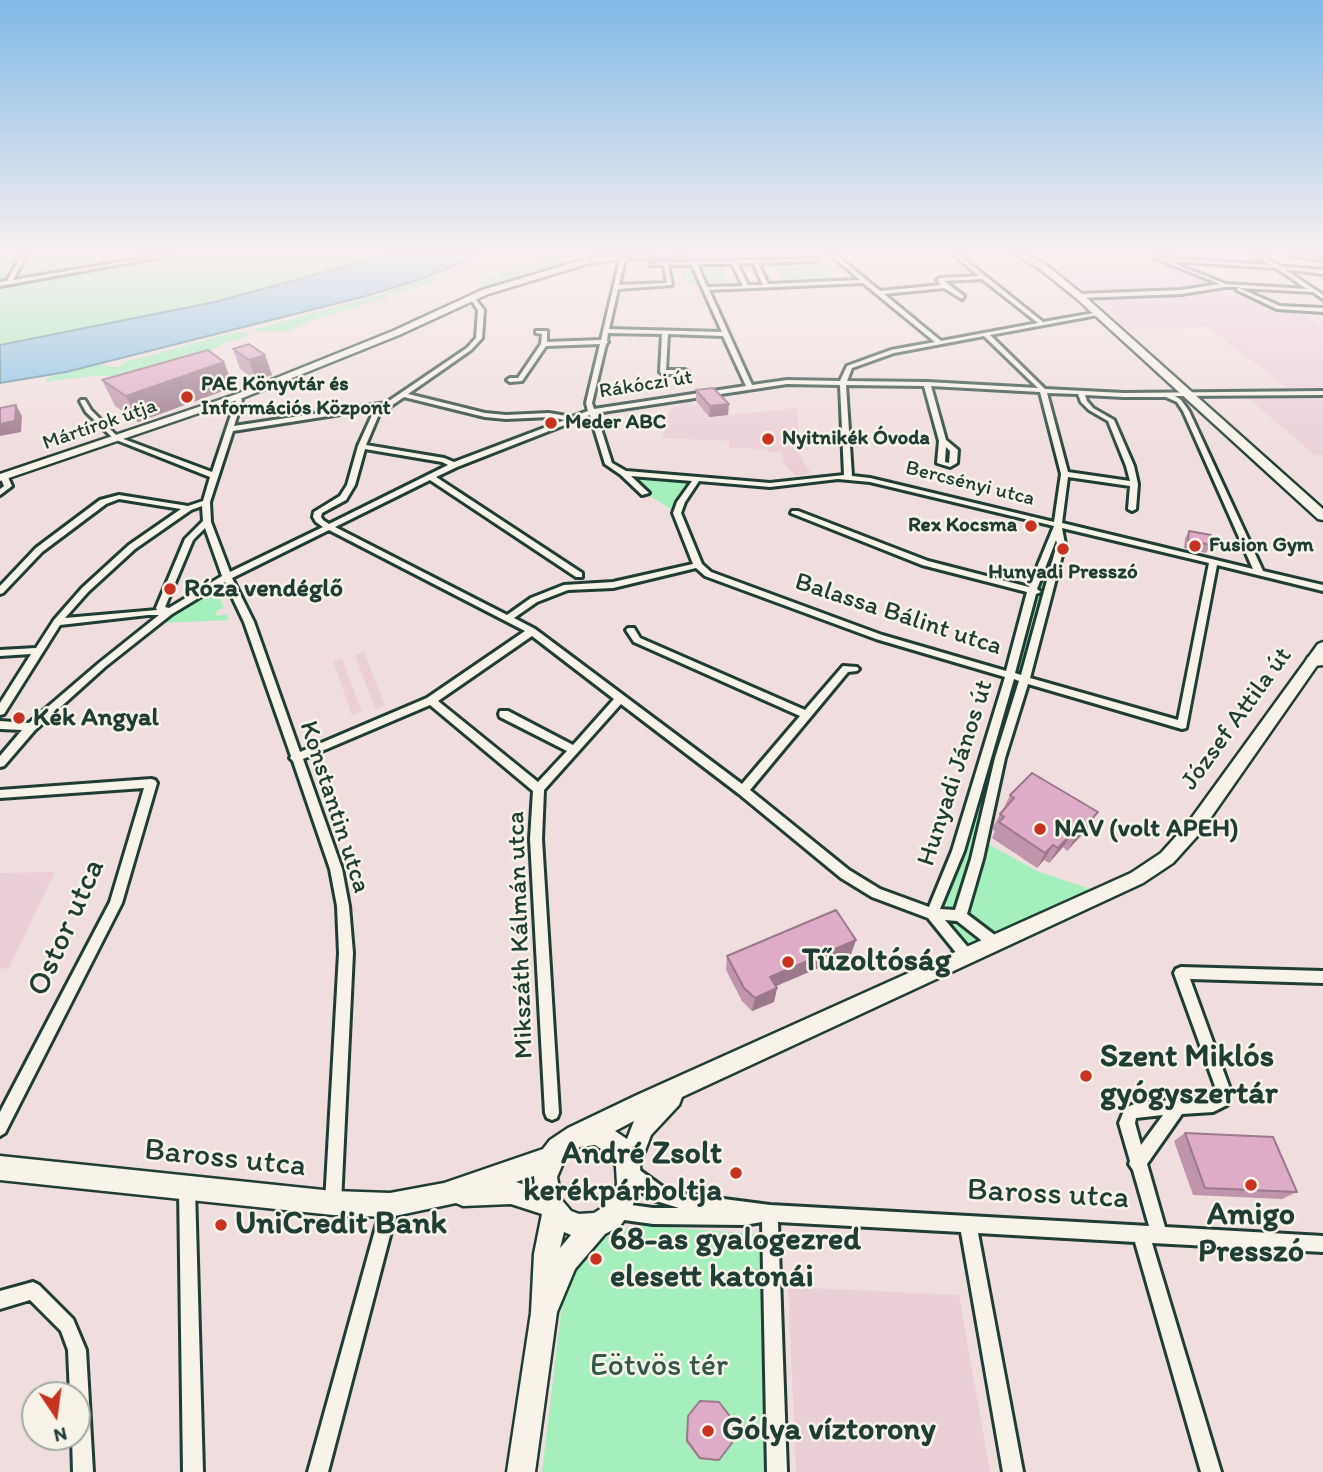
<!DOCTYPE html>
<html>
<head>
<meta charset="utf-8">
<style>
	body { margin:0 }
	#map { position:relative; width:1323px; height:1472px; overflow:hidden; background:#f0dede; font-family:Itim,sans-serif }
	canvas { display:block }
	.north { position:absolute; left:21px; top:1381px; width:70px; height:70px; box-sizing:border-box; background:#f7f3e8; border:2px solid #a1aaa0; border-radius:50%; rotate:167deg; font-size:19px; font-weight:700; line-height:28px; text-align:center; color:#1f3d34 }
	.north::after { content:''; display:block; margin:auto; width:24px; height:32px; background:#c8321e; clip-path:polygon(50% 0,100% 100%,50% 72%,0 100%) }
</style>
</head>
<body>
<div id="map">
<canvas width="1323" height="1472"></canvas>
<div class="north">N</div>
</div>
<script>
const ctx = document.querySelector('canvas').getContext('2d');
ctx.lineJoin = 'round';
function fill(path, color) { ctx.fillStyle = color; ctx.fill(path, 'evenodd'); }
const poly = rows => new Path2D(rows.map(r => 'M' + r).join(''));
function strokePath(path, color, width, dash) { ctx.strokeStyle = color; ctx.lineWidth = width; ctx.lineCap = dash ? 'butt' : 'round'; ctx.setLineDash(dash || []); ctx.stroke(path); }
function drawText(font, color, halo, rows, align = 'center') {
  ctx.font = font + ' Itim,sans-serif'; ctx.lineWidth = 5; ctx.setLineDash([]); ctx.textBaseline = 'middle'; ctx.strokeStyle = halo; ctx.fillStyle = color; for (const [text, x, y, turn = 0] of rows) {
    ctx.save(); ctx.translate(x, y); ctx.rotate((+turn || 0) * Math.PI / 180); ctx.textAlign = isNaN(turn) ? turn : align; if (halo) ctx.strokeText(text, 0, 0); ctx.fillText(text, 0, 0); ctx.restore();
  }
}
fill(poly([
	[1041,255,1140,255,1215,285,1166,291,1091,294],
	[1231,287,1275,308,1299,310,1316,322,1323,322,1323,455,1315,455,1238,390,1291,390,1207,327,1129,330,1092,297,1157,295],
	[688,398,693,405,698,404,709,417,797,408,799,440,804,442,809,450,796,450,811,473,795,476,784,463,782,453,768,452,767,449,729,448,729,441,662,438,671,407,680,406,677,400],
	[364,652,385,706,375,709,355,655],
	[342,659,362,712,352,715,333,661],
	[55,872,9,968,0,969,0,873],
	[788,1287,959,1295,990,1472,796,1472]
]), '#ebcfd7');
fill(poly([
	[0,255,386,255,215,302,0,345],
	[532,255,596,255,593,260,494,288,480,282,540,257],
	[815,259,838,282,774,286,772,283,784,282,772,260],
	[718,262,729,283,686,284,678,263],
	[435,277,444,279,313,320,289,331,258,331,255,329,383,294,405,284],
	[236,332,247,332,249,336,225,343,201,356,122,376,91,376,45,382,47,378,56,375,98,365,119,367,124,362],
	[624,473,697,479,677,513,645,493],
	[1058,525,1061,544,980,845,990,845,1037,871,1102,893,967,956,932,914,958,851,1032,591],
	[216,589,224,608,216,611,217,616,226,614,229,620,163,623],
	[635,1225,759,1234,765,1472,542,1472,563,1295,569,1271,601,1239]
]), '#a5efbd');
const water = poly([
	[386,255,481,255,421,279,366,296,66,372,0,383,0,345,215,302,386,255]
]);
fill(water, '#85c1e5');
strokePath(water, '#5c8c9e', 2);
const street = poly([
	[22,255,26,255,13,280,163,255,171,255,0,286,0,282,7,281,22,255],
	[659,255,686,255,625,259,619,285,667,283,664,265,650,265,652,263,752,260,754,259,756,260,815,259,817,260,815,261,758,263,768,284,860,280,831,255,836,255,880,291,941,285,937,280,940,278,979,276,954,255,959,255,1043,322,1100,312,1103,314,990,335,1045,389,1124,393,1323,391,1323,395,1175,396,1181,400,1189,411,1263,571,1323,585,1323,591,1217,565,1186,728,1182,729,1028,684,1005,758,983,859,967,914,1000,939,1001,943,1000,947,995,949,990,947,957,921,945,920,972,952,974,956,972,960,967,962,962,960,928,918,872,897,841,878,739,794,621,704,544,790,542,839,559,1113,557,1118,552,1120,547,1118,545,1113,530,839,533,791,430,705,303,759,342,869,349,906,353,953,341,1203,339,1209,333,1211,327,1209,325,1203,339,953,337,906,330,869,293,761,290,758,291,756,244,622,225,582,172,614,105,667,35,730,4,766,0,767,0,756,22,730,0,729,0,721,29,723,99,663,159,615,148,615,60,625,4,714,0,715,0,703,31,654,0,656,0,650,36,648,54,620,82,588,129,545,181,509,119,499,106,504,42,552,3,593,0,594,0,586,36,548,100,500,119,495,188,506,203,501,210,477,114,439,86,412,80,401,81,400,85,400,91,410,118,437,212,472,236,400,235,396,239,396,242,400,234,426,386,403,467,348,476,338,478,310,470,298,473,296,484,310,482,338,471,350,408,394,485,413,506,415,549,413,572,417,588,411,586,403,600,344,546,346,522,381,510,382,507,380,510,378,518,378,541,344,542,334,536,333,536,331,547,331,547,342,601,340,620,259,615,258,659,255],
	[737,263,753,263,763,285,748,285,737,263],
	[697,264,732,264,743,286,707,287,697,264],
	[668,265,692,265,722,332,609,329,618,289,672,285,668,265],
	[982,279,1038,323,941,341,884,294,944,288,962,299,964,296,944,281,982,279],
	[863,283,935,342,891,350,847,366,840,381,787,380,752,385,709,290,863,283],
	[608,333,662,334,660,372,663,374,685,374,688,372,685,370,666,370,668,334,723,336,746,386,594,409,592,403,606,344,608,342,607,341,608,333],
	[984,336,1038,388,927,382,847,381,852,368,894,353,984,336],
	[787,384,840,385,844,475,770,483,626,471,612,463,596,413,787,384],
	[846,385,924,386,939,441,937,463,950,467,957,463,958,450,946,440,931,386,1040,392,1061,474,1054,522,870,478,852,476,846,385],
	[1047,393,1078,394,1081,402,1089,410,1108,421,1126,466,1130,481,1068,472,1047,393],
	[1085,395,1124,397,1166,397,1177,402,1183,411,1253,569,1062,523,1068,477,1130,486,1128,509,1132,511,1136,509,1138,484,1134,466,1114,420,1093,408,1087,401,1085,395],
	[404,397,485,417,506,419,549,417,565,420,454,462,444,458,366,445,379,414,404,397],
	[379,408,373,413,358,446,347,485,340,496,314,512,313,517,316,522,323,527,230,572,211,522,210,502,233,431,379,408],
	[590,415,605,464,621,475,642,495,649,493,631,476,692,481,677,502,673,513,693,564,613,582,564,585,531,598,507,615,335,527,430,480,576,577,582,577,582,573,436,477,457,467,590,415],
	[946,447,950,451,949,463,945,462,946,447],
	[365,449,442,462,448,465,329,524,323,520,321,517,322,513,346,500,355,485,365,449],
	[838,479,870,482,1054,526,1029,587,928,561,798,511,792,511,791,513,922,565,1027,592,1006,671,882,635,711,572,702,564,681,513,685,502,699,481,770,487,838,479],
	[202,506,203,521,185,539,156,608,157,610,65,618,88,592,135,549,191,510,202,506],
	[205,528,222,576,169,608,165,607,193,540,205,528],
	[1062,528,1209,563,1178,720,1030,678,1065,544,1062,528],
	[329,530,525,631,427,698,300,752,254,622,232,578,329,530],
	[1056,540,1057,544,1021,675,1015,673,1036,594,1041,592,1037,589,1056,540],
	[696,568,705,576,876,639,1005,677,952,851,929,907,880,889,849,870,750,790,848,672,857,671,859,669,857,667,843,666,805,710,640,638,634,628,628,628,626,630,634,642,800,716,742,784,535,629,514,618,537,602,568,590,613,588,696,568],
	[532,636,614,699,573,745,508,711,500,711,499,714,500,717,567,751,538,782,438,701,532,636],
	[1014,679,1019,681,995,758,971,859,955,910,940,909,964,851,1014,679],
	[1257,255,1262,255,1279,266,1323,270,1323,274,1284,269,1323,295,1323,299,1313,292,1239,288,1280,306,1323,308,1323,312,1277,309,1237,290,1239,287,1225,287,1181,294,1079,298,1076,296,1079,294,1181,290,1220,284,1155,258,1157,257,1164,259,1166,258,1271,265,1257,255],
	[1168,261,1276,268,1307,289,1226,284,1168,261],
	[1292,255,1323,258,1323,260,1294,256,1292,255],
	[1,475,7,475,12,486,0,495,0,489,4,486,0,477,1,475],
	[151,779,155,780,157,783,122,903,5,1133,0,1136,0,1112,110,902,144,788,0,798,0,790,151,779],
	[1181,967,1323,971,1323,983,1190,979,1230,1089,1229,1100,1227,1105,1213,1112,1182,1114,1147,1164,1165,1227,1323,1236,1323,1252,1152,1243,1221,1472,1201,1472,1135,1242,978,1233,1023,1472,1003,1472,961,1232,778,1222,787,1472,767,1472,762,1222,744,1225,653,1224,617,1219,611,1217,609,1211,611,1205,617,1203,653,1208,679,1208,653,1200,626,1181,624,1175,626,1169,632,1167,638,1169,663,1187,685,1194,770,1205,1149,1226,1133,1170,1129,1164,1130,1161,1119,1123,1125,1108,1139,1102,1174,1100,1179,1098,1183,1099,1212,1098,1215,1096,1216,1089,1174,973,1176,969,1181,967],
	[1163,1115,1141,1145,1135,1123,1136,1118,1163,1115],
	[187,1181,193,1183,195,1189,203,1472,183,1472,179,1189,181,1183,187,1181],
	[390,1197,396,1199,398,1205,328,1472,308,1472,382,1205,384,1199,390,1197],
	[33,1282,39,1285,73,1319,86,1350,93,1472,73,1472,72,1437,77,1437,77,1395,70,1395,68,1350,61,1331,30,1300,0,1309,0,1291,33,1282]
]);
const secondary = poly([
	[617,256,620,260,590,263,488,294,399,335,240,399,0,481,0,474,234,395,393,331,482,290,586,259,617,256],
	[1323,642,1323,657,1200,833,1173,863,1143,883,682,1097,679,1105,651,1135,640,1164,641,1184,630,1212,620,1226,605,1234,575,1269,557,1312,535,1472,507,1472,531,1313,534,1254,542,1214,511,1204,463,1206,456,1203,390,1217,333,1215,0,1180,0,1156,333,1191,390,1193,444,1183,543,1149,550,1140,568,1128,637,1095,1131,873,1161,853,1188,823,1318,644,1323,642],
	[634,1121,627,1139,615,1131,634,1121],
	[595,1145,610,1155,616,1167,617,1184,613,1196,602,1208,594,1213,579,1214,571,1211,561,1199,557,1177,566,1156,580,1147,595,1145],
	[534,1176,535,1188,516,1182,534,1176],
	[564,1232,571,1235,560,1248,564,1232]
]);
const primary = poly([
	[1016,255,1025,255,1046,265,1082,294,1323,509,1323,520,1318,519,1076,298,1040,269,1016,255],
	[1323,655,1323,665,1314,666,1306,661,1308,657,1323,655]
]);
strokePath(street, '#1f3d34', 6);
strokePath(secondary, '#1f3d34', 5);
strokePath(primary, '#1f3d34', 5);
fill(street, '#f7f3e8');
fill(secondary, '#f7f3e8');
fill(primary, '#f7f3e8');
fill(poly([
	[233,349,265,355,272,375,256,380,240,369],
	[102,380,234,387,138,422,115,406],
	[696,390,728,415,709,417,696,401],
	[1189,531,1211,545,1206,553,1184,548,1185,538],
	[1010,795,1088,828,1067,851,1063,847,1049,863,1044,860,1037,868,992,838,995,831,992,829,1000,814,1003,810],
	[856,940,851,954,776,986,777,988,774,1002,752,1011,742,1001,726,970,727,956],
	[1185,1133,1297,1192,1282,1199,1193,1195,1174,1141],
	[688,1416,732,1443,717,1461,699,1459,686,1442]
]), '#c094ab');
fill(poly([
	[265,355,272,375,256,380,249,360],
	[224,362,234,387,138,422,126,396],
	[729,404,728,415,709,417,710,406],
	[16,405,22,416,21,432,0,436,0,424],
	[1098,812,1088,828,1067,851,1077,835],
	[1073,832,1063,847,1049,863,1058,848],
	[1053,845,1044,860,1037,868,1045,853],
	[856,940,851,954,767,990,770,977],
	[777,988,774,1002,752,1011,755,998]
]), '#9c788b');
const building = poly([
	[249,344,265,355,249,360,233,349,249,344],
	[208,350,224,362,126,396,102,380,208,350],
	[713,388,729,404,710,406,696,390,713,388],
	[16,405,15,421,0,424,0,408,16,405],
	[1189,531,1211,535,1211,545,1188,540,1189,531],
	[1032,773,1098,812,1077,835,1073,832,1058,848,1053,845,1045,853,999,822,1004,817,1000,814,1014,798,1010,795,1032,773],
	[836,910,856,940,770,977,777,988,755,998,744,988,727,956,836,910],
	[1185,1133,1273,1137,1297,1192,1205,1188,1185,1133],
	[700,1401,719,1402,732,1419,732,1443,719,1460,700,1458,687,1440,688,1416,700,1401]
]);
fill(building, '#dfacc7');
strokePath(building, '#9c788b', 2);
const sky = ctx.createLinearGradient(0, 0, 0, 461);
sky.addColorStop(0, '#80b9e7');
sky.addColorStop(0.55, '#f8f0f0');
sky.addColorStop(1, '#f8f0f000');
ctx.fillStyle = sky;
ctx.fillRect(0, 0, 1323, 461);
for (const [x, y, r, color] of [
	[187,397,7,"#c8321e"],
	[551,423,7,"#c8321e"],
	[768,439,7,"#c8321e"],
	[1031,526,7,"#c8321e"],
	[1195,546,7,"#c8321e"],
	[1063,549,7,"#c8321e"],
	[170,589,7,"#c8321e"],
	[19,718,7,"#c8321e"],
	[1040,829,7,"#c8321e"],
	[788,962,7,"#c8321e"],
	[1086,1076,7,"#c8321e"],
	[736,1173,7,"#c8321e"],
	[1251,1185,7,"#c8321e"],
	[221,1225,7,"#c8321e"],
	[596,1259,7,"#c8321e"],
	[708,1431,7,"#c8321e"]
]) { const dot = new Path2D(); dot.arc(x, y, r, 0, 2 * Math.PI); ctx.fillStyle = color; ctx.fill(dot); strokePath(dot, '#f7f3e8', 2.5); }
drawText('bold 21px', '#1f3d34', '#f7f3e8', [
	["PAE Könyvtár és",201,385],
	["Információs Központ",201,409],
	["Meder ABC",565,423],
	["Nyitnikék Óvoda",782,439],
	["Rex Kocsma",1017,526,"right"],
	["Fusion Gym",1209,546],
	["Hunyadi Presszó",1063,573,"center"]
], 'left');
drawText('21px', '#1f3d34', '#f7f3e8', [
	["Rákóczi út",646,385,-9],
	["Mártírok útja",100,425,-19],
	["Bercsényi utca",970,484,14]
]);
drawText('bold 26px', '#1f3d34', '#f7f3e8', [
	["Róza vendéglő",184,589],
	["Kék Angyal",33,718],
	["NAV (volt APEH)",1054,829]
], 'left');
drawText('26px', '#1f3d34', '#f7f3e8', [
	["Balassa Bálint utca",898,615,18],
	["József Attila út",1237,719,-54],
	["Hunyadi János út",956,773,-72],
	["Konstantin utca",334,807,72],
	["Mikszáth Kálmán utca",521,935,-92]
]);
drawText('32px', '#1f3d34', '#f7f3e8', [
	["Ostor utca",67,928,-66],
	["Baross utca",225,1159,6],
	["Baross utca",1048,1195,3]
]);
drawText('bold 32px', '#1f3d34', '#f7f3e8', [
	["Tűzoltóság",802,962],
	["Szent Miklós",1100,1058],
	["gyógyszertár",1100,1095],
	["André Zsolt",722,1155,"right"],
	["kerékpárboltja",722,1192,"right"],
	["Amigo",1251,1216,"center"],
	["Presszó",1251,1253,"center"],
	["UniCredit Bank",235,1225],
	["68-as gyalogezred",610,1241],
	["elesett katonái",610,1278],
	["Gólya víztorony",722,1431]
], 'left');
drawText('32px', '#335849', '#f7f3e8', [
	["Eötvös tér",659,1367]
]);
</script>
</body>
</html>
